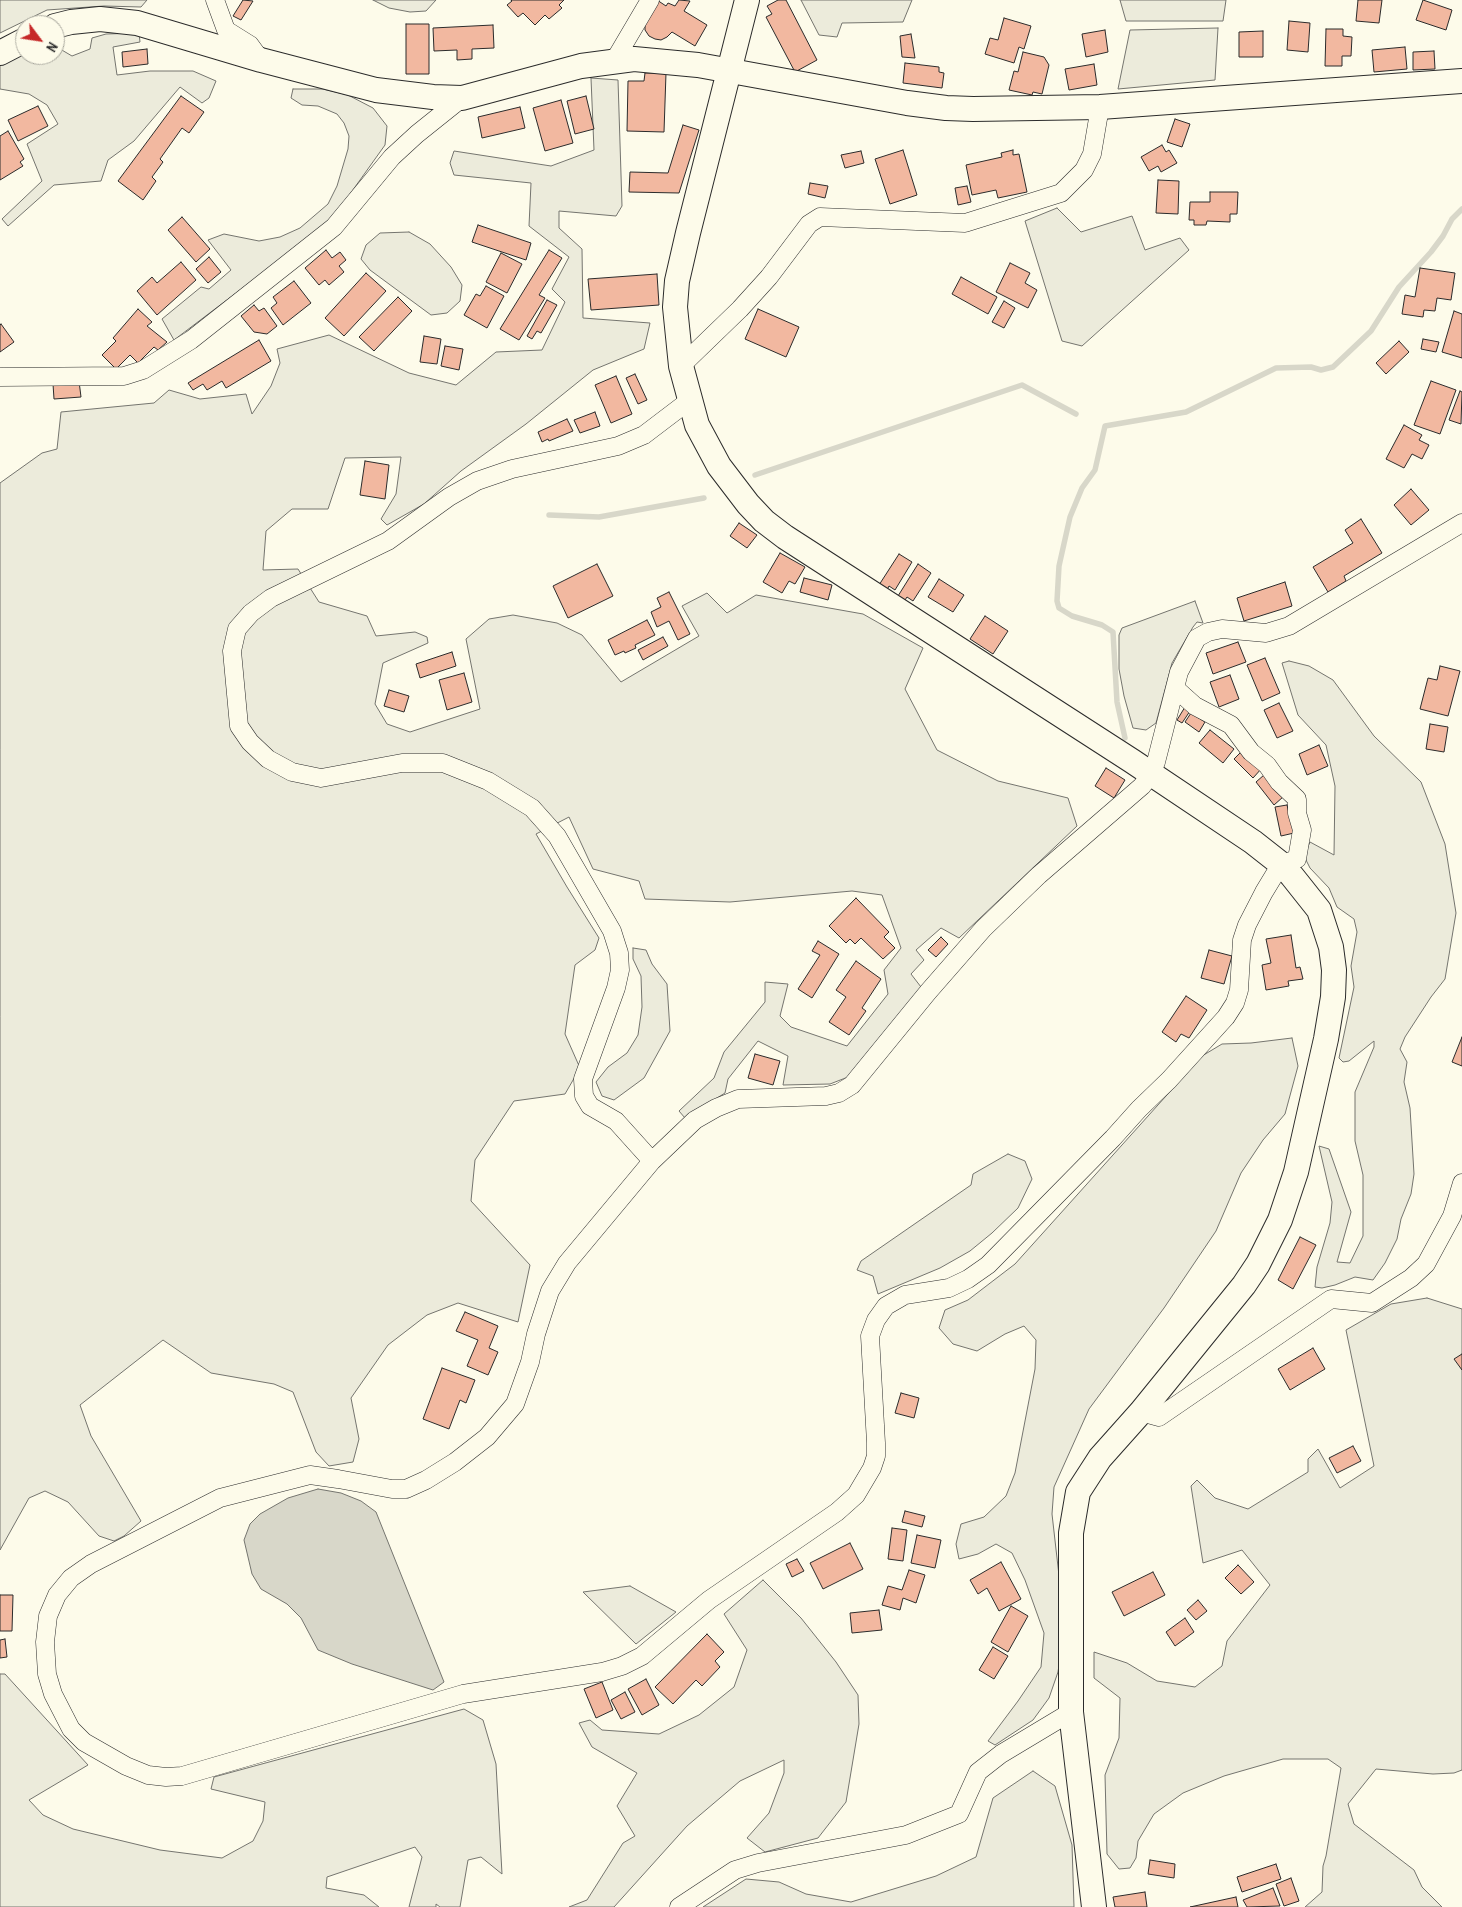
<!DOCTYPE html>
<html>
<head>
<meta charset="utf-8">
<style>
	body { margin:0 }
	#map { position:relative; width:1462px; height:1907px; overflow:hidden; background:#fdfbea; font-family:"Archivo Narrow",sans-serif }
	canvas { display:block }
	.north { position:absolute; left:15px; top:15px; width:50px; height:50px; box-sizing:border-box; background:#fdfbea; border:1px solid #a9a89e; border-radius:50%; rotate:121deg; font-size:14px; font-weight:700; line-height:20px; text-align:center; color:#2b2b2b }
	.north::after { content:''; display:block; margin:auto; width:18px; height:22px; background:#c62828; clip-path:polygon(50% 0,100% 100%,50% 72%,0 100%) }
</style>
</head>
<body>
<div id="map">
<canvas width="1462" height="1907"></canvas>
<div class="north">N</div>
</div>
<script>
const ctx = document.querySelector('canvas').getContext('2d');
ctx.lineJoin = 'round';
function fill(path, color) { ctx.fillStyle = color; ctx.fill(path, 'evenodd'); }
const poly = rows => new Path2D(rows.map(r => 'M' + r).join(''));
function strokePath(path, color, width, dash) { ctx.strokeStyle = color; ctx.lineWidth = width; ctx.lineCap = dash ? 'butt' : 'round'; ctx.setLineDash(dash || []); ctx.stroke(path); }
const green = poly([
	[0,0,147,0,141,7,104,6,47,10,0,33,0,0],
	[373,0,436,0,426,11,410,12,389,8,373,0],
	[801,0,912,0,903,22,842,23,837,37,819,35,801,0],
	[1120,0,1226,0,1223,21,1126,21,1120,0],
	[1218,28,1215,80,1118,89,1130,30,1218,28],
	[139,33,140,42,113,47,117,75,150,71,193,71,216,81,209,98,202,103,180,87,134,141,108,160,101,181,54,185,8,226,2,219,42,181,27,144,58,124,47,105,29,94,0,89,0,62,25,52,25,55,55,55,55,46,72,56,90,49,92,38,106,34,139,33],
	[591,78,618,80,622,206,616,216,559,211,559,228,582,249,583,318,650,323,644,349,593,370,526,424,461,471,424,504,387,525,381,519,396,494,401,457,345,458,328,509,292,509,266,531,263,570,298,569,319,602,367,616,376,636,415,632,427,637,428,643,383,663,375,704,387,724,410,732,480,709,466,639,489,619,513,615,557,623,582,635,621,682,699,636,682,606,707,593,727,613,756,595,863,614,923,648,905,689,937,750,998,781,1068,798,1077,826,959,938,941,928,916,950,924,960,911,974,921,987,848,1077,830,1084,783,1085,788,1056,758,1041,728,1079,725,1093,685,1118,679,1111,714,1078,724,1052,765,1002,765,982,788,984,780,1016,791,1027,847,1046,888,994,884,970,901,948,882,895,852,891,730,902,645,899,639,881,593,869,569,817,536,834,567,887,599,938,595,950,575,965,565,1034,580,1068,565,1094,514,1101,475,1160,471,1201,530,1265,518,1322,458,1303,427,1315,388,1345,351,1398,359,1439,353,1462,329,1466,316,1452,293,1392,274,1384,211,1373,163,1340,80,1405,91,1436,141,1521,124,1536,114,1541,99,1536,68,1502,45,1491,29,1498,0,1550,0,483,42,453,57,449,61,412,154,403,169,390,200,399,246,394,252,414,271,386,280,363,277,349,329,335,409,373,456,385,496,352,542,350,565,302,552,289,569,257,529,226,531,183,454,175,450,163,454,151,551,166,594,150,591,78],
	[293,89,323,89,348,95,373,108,387,126,385,145,340,208,324,224,281,259,174,340,162,319,201,287,209,289,231,270,208,240,224,234,259,241,280,237,300,228,328,204,337,186,348,149,349,136,344,123,337,114,318,106,302,105,291,98,293,89],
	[1057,208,1081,232,1132,216,1145,250,1180,238,1189,250,1082,346,1062,341,1025,221,1057,208],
	[409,232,430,244,451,267,462,285,460,301,447,313,431,315,370,270,361,259,366,245,380,233,409,232],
	[1195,601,1203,623,1197,622,1193,627,1172,663,1156,723,1146,730,1133,728,1124,696,1119,669,1119,635,1122,628,1195,601],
	[1289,661,1309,666,1333,680,1374,736,1421,782,1445,844,1456,913,1445,979,1431,997,1405,1037,1400,1049,1407,1062,1404,1082,1410,1108,1414,1174,1411,1194,1401,1219,1397,1239,1385,1263,1373,1280,1355,1277,1335,1285,1322,1288,1315,1287,1317,1267,1330,1223,1332,1202,1319,1146,1329,1149,1351,1212,1337,1262,1350,1263,1363,1236,1363,1175,1355,1141,1355,1092,1374,1047,1374,1041,1349,1061,1343,1062,1339,1058,1354,987,1351,966,1357,932,1354,919,1337,907,1329,888,1310,868,1304,856,1310,842,1334,855,1335,786,1326,745,1298,715,1282,663,1289,661],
	[633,948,646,950,652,964,667,984,670,1031,644,1078,614,1100,602,1096,596,1082,608,1067,627,1053,638,1035,642,1007,641,976,633,959,633,948],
	[1292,1038,1298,1066,1285,1114,1263,1140,1241,1173,1216,1231,1164,1308,1089,1409,1054,1487,1052,1514,1062,1602,1063,1637,1058,1672,1049,1698,1033,1720,995,1745,988,1741,1018,1701,1041,1667,1044,1633,1025,1580,1012,1553,996,1544,978,1554,959,1559,956,1544,961,1524,984,1517,1006,1496,1015,1473,1035,1369,1036,1340,1024,1326,1005,1334,977,1351,953,1344,939,1328,945,1310,968,1300,1015,1264,1202,1056,1222,1044,1251,1043,1292,1038],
	[1008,1154,1025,1161,1032,1179,1018,1208,992,1233,970,1251,940,1268,878,1294,873,1276,857,1270,861,1261,971,1185,973,1174,1008,1154],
	[1427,1298,1462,1309,1462,1770,1454,1773,1433,1774,1376,1769,1348,1804,1354,1824,1414,1870,1422,1887,1442,1907,1305,1907,1322,1892,1323,1866,1326,1856,1341,1768,1328,1759,1283,1759,1224,1776,1183,1793,1154,1814,1138,1841,1136,1858,1130,1868,1119,1869,1107,1854,1105,1775,1119,1738,1120,1698,1094,1678,1094,1652,1127,1663,1157,1681,1195,1687,1222,1666,1227,1641,1270,1585,1242,1550,1203,1563,1191,1486,1197,1480,1215,1498,1248,1509,1308,1472,1308,1459,1318,1449,1340,1488,1374,1466,1346,1330,1391,1304,1427,1298],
	[763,1580,801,1618,836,1662,858,1695,859,1724,846,1802,818,1838,765,1852,747,1838,769,1813,784,1773,784,1760,740,1781,687,1826,614,1907,569,1907,587,1900,623,1843,635,1836,617,1806,637,1773,592,1747,579,1723,590,1720,602,1730,659,1734,699,1715,734,1687,747,1650,724,1614,763,1580],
	[630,1586,676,1612,636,1644,583,1592,630,1586],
	[0,1674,5,1674,88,1765,29,1800,43,1815,73,1829,160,1850,222,1858,253,1841,263,1821,265,1802,211,1789,214,1777,464,1709,483,1720,496,1764,502,1874,481,1857,468,1860,460,1907,440,1907,436,1904,436,1907,409,1907,422,1857,415,1847,327,1877,326,1888,364,1895,379,1907,0,1907,0,1674],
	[1033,1771,1055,1786,1072,1845,1074,1907,703,1907,746,1879,779,1882,806,1894,851,1902,936,1876,976,1857,993,1798,1033,1771]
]);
fill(green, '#ecebdb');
strokePath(green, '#74746e', 1);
const water = poly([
	[318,1489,341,1493,361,1501,376,1512,444,1682,433,1690,352,1664,318,1650,301,1618,287,1604,261,1589,252,1574,244,1540,250,1524,260,1514,288,1498,318,1489]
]);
fill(water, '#d8d7c9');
strokePath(water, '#74746e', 1);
strokePath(poly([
	[755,475,1022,385,1076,414],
	[549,515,599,517,704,498],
	[1125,738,1117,702,1113,632,1102,625,1072,616,1059,608,1057,601,1059,566,1070,517,1082,488,1095,470,1105,426,1186,412,1276,368,1311,367,1321,370,1333,367,1371,331,1399,287,1431,252,1443,236,1452,219,1462,209]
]), '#d8d7c9', 5.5);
const building = poly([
	[243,0,253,1,241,20,233,16,243,0],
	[511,0,564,0,559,5,562,8,549,19,545,15,535,25,523,13,518,17,507,5,512,1,511,0],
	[657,0,666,6,668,3,675,6,679,0,690,1,684,11,707,25,695,46,672,32,667,37,661,40,655,39,649,36,645,30,645,24,657,0],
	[778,0,786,0,817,60,795,72,766,17,772,14,767,6,778,0],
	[1358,0,1382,0,1379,23,1356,21,1358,0],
	[1423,0,1452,10,1446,30,1416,20,1423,0],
	[1004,18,1031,26,1024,49,1019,47,1014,63,985,54,990,38,998,40,1004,18],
	[1289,21,1310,23,1308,52,1287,50,1289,21],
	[406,24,429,24,429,74,406,74,406,24],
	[493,25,494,48,472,49,472,59,457,60,457,50,434,51,433,28,493,25],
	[1326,29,1343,29,1343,36,1352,37,1351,56,1342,56,1342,66,1325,66,1326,29],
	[1105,30,1108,52,1086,57,1082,34,1105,30],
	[1263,31,1263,57,1239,57,1239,32,1263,31],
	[911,34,915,58,902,57,900,36,911,34],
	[1405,47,1407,69,1374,72,1372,50,1405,47],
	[147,49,148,64,123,67,122,52,147,49],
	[1434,51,1435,69,1413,70,1413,52,1434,51],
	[1023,52,1044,57,1049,65,1042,94,1033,92,1032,95,1009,90,1014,71,1018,72,1023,52],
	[905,63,939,67,939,72,944,73,942,88,903,83,905,63],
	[1094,64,1097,85,1069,90,1065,69,1094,64],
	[645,73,666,73,664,132,627,131,628,81,644,81,645,73],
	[181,96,204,112,189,133,182,128,160,159,163,162,152,177,156,181,143,200,118,181,181,96],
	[586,96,594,129,575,134,567,101,586,96],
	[561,100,573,143,545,151,533,108,561,100],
	[38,106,48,126,18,141,8,120,38,106],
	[520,107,525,128,482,138,478,117,520,107],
	[1175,119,1190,124,1182,147,1167,142,1175,119],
	[683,125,699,130,679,193,629,192,630,172,668,173,683,125],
	[8,131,24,159,20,162,23,166,0,180,0,136,8,131],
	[1162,145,1166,152,1169,150,1177,163,1161,172,1158,166,1149,171,1141,157,1162,145],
	[903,150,917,195,890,204,875,159,903,150],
	[1013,150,1013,155,1019,154,1027,192,998,198,996,190,972,195,966,165,1002,157,1001,153,1013,150],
	[861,151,864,163,845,168,841,155,861,151],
	[1158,180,1179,181,1178,214,1156,213,1158,180],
	[810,183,828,186,825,198,808,194,810,183],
	[967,186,971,202,958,205,955,188,967,186],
	[1210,192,1238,192,1237,214,1230,214,1230,222,1207,221,1206,225,1194,225,1194,220,1189,220,1190,202,1210,202,1210,192],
	[182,217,210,249,196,262,168,230,182,217],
	[478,225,531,243,526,260,472,242,478,225],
	[326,250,332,258,340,252,346,260,339,266,344,272,329,285,325,280,319,285,305,268,326,250],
	[549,250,562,258,539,295,545,298,519,340,500,329,549,250],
	[501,253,522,264,507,293,486,282,501,253],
	[209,257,221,272,208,283,196,269,209,257],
	[181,262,196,280,157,315,137,291,152,277,157,283,181,262],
	[1010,263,1030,273,1025,283,1037,290,1028,308,996,292,1010,263],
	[1420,268,1455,273,1451,300,1437,298,1435,311,1424,310,1423,317,1402,314,1405,295,1415,297,1420,268],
	[366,273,386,291,344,336,325,318,366,273],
	[657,274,659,305,591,310,588,279,657,274],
	[961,277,997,297,988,314,952,294,961,277],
	[294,281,311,303,283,325,271,308,277,303,273,297,294,281],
	[486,286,504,296,487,328,464,315,476,294,480,296,486,286],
	[398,297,412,311,374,351,359,337,398,297],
	[547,300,557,305,541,333,537,331,532,339,527,336,547,300],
	[1004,301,1015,308,1004,328,992,322,1004,301],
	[254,305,259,311,264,308,277,326,267,334,254,332,241,316,254,305],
	[138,309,152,322,147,326,167,342,158,350,154,347,138,363,130,355,116,369,102,355,116,341,113,338,138,309],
	[758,309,799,327,786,357,745,339,758,309],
	[1454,311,1462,314,1462,358,1442,352,1454,311],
	[1,324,14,342,0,352,0,325,1,324],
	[424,336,441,339,437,364,420,362,424,336],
	[1423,339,1439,342,1436,352,1421,349,1423,339],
	[259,340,271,361,226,388,222,381,207,390,203,384,193,390,188,383,259,340],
	[1399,341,1409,352,1386,374,1376,363,1399,341],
	[445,346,463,349,459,370,441,366,445,346],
	[635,374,647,400,638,404,626,378,635,374],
	[616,376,632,414,611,423,595,385,616,376],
	[79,381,81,397,54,399,53,384,79,381],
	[1431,381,1456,390,1440,434,1414,425,1431,381],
	[1460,391,1462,392,1461,424,1449,420,1460,391],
	[595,412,600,426,580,433,574,420,595,412],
	[567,419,573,431,549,441,548,439,542,442,538,432,567,419],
	[1404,425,1422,435,1419,440,1429,445,1422,459,1412,454,1404,468,1386,459,1404,425],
	[365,461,389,465,385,499,360,495,365,461],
	[1411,489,1429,510,1411,525,1394,505,1411,489],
	[1361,519,1382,553,1344,576,1346,581,1328,592,1313,567,1353,543,1345,530,1361,519],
	[739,523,757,535,747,548,730,536,739,523],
	[780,553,805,567,795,584,789,581,782,593,763,582,780,553],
	[899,554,912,562,895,590,889,586,887,590,879,585,899,554],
	[597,564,613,596,568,618,553,586,597,564],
	[918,564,931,573,913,601,907,597,905,600,898,596,918,564],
	[804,578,832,585,828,600,800,592,804,578],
	[939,579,964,595,953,612,928,597,939,579],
	[1285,582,1292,606,1244,621,1237,598,1285,582],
	[669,592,690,634,678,640,669,621,657,627,651,612,661,607,657,598,669,592],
	[985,616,1008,631,993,654,970,639,985,616],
	[647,620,655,635,635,645,636,648,625,653,624,651,615,655,608,640,647,620],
	[663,637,668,646,643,660,638,650,663,637],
	[1238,642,1246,662,1213,674,1206,653,1238,642],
	[452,652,456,666,420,678,416,664,452,652],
	[1265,658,1280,693,1262,701,1247,665,1265,658],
	[1440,666,1460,671,1448,716,1420,709,1428,678,1437,680,1440,666],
	[464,673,472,702,447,710,439,680,464,673],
	[1230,675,1239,699,1219,707,1210,682,1230,675],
	[389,690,409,696,404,712,384,706,389,690],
	[1279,703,1293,731,1277,738,1264,710,1279,703],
	[1185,707,1190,711,1182,723,1177,720,1185,707],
	[1191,713,1205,722,1199,732,1185,722,1191,713],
	[1430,724,1448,727,1444,752,1426,749,1430,724],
	[1210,730,1234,749,1223,763,1199,743,1210,730],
	[1319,745,1328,766,1307,775,1299,754,1319,745],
	[1243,750,1262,768,1253,778,1234,759,1243,750],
	[1106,768,1125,780,1114,798,1095,786,1106,768],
	[1264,775,1283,797,1274,805,1256,782,1264,775],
	[1287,805,1294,833,1281,836,1275,807,1287,805],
	[856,898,889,932,884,937,895,948,883,959,861,938,855,944,850,939,846,943,829,926,856,898],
	[1291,935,1296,968,1300,967,1303,979,1288,981,1289,986,1266,990,1262,965,1271,963,1266,939,1291,935],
	[941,937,948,944,936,957,928,950,941,937],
	[818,941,839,954,812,998,798,989,820,955,812,951,818,941],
	[1209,950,1232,956,1224,984,1201,978,1209,950],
	[856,961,881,979,862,1008,866,1011,849,1035,829,1022,846,997,836,990,856,961],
	[1186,996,1207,1010,1189,1038,1181,1034,1176,1042,1162,1032,1186,996],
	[1462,1037,1462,1066,1452,1062,1462,1037],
	[755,1054,780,1061,773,1085,748,1078,755,1054],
	[1300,1237,1316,1245,1293,1289,1278,1280,1300,1237],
	[465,1312,498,1326,489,1348,498,1352,488,1375,467,1366,478,1340,456,1331,465,1312],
	[1313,1348,1325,1369,1290,1390,1278,1369,1313,1348],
	[1462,1354,1462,1370,1454,1359,1462,1354],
	[442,1368,475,1380,466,1403,460,1400,449,1429,423,1419,442,1368],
	[901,1393,919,1398,914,1418,895,1413,901,1393],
	[1353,1446,1361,1461,1337,1473,1329,1458,1353,1446],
	[905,1511,925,1516,922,1527,902,1522,905,1511],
	[892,1528,907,1530,903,1561,888,1559,892,1528],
	[917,1535,941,1540,935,1568,911,1563,917,1535],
	[850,1543,863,1569,823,1589,810,1563,850,1543],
	[797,1559,804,1571,792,1577,786,1564,797,1559],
	[1001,1562,1021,1599,999,1611,987,1588,978,1594,970,1580,1001,1562],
	[1238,1565,1254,1582,1241,1594,1225,1578,1238,1565],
	[909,1570,925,1575,916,1603,903,1598,900,1610,882,1605,888,1586,902,1590,909,1570],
	[1153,1572,1165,1595,1124,1616,1112,1592,1153,1572],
	[0,1595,13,1595,12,1631,0,1631,0,1595],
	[1198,1600,1207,1611,1196,1620,1187,1610,1198,1600],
	[1011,1606,1028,1616,1008,1652,991,1642,1011,1606],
	[879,1610,882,1630,852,1633,850,1613,879,1610],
	[1185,1618,1194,1632,1175,1646,1166,1632,1185,1618],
	[707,1634,724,1652,715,1661,720,1667,702,1686,696,1680,673,1704,655,1687,707,1634],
	[5,1639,7,1657,0,1658,0,1640,5,1639],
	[993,1647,1008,1656,994,1679,979,1670,993,1647],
	[646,1679,659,1705,642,1715,628,1689,646,1679],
	[602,1682,613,1710,596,1718,584,1689,602,1682],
	[625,1692,635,1712,621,1719,611,1700,625,1692],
	[1150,1860,1175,1864,1174,1878,1148,1874,1150,1860],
	[1276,1864,1281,1879,1242,1892,1237,1877,1276,1864],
	[1291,1878,1299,1901,1284,1906,1276,1884,1291,1878],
	[1273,1888,1280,1906,1247,1907,1243,1900,1273,1888],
	[1145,1892,1147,1907,1115,1907,1113,1897,1145,1892],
	[1236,1897,1238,1907,1190,1907,1236,1897]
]);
fill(building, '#f2b8a0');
strokePath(building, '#2b2b2b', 1);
const street = poly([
	[215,0,226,30,250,45,261,60],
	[614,61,650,0],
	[681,366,740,309,769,277,809,224,820,217,965,223,1061,193,1084,170,1092,154,1100,107],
	[0,377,124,376,143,370,191,340,334,227,392,157,417,134,462,98],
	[1175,688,1195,706,1231,725,1251,752,1267,765,1279,782,1297,799,1297,813,1302,830,1297,859,1281,864,1264,892,1247,925,1242,940,1239,990,1235,1003,1226,1017,1169,1080,1139,1109,1113,1138,988,1265,968,1279,949,1288,905,1295,886,1306,876,1320,870,1336,876,1443,876,1456,872,1468,856,1495,837,1512,709,1600,642,1656,622,1666,602,1672,463,1694,182,1776,166,1777,148,1775,126,1766,84,1742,71,1729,53,1694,47,1674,45,1642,48,1616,57,1595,71,1578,91,1564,220,1498,310,1475,338,1479,392,1489,406,1489,426,1480,455,1462,487,1437,515,1404,530,1362,536,1334,550,1291,567,1263,652,1161,695,1120,716,1108,738,1099,826,1096,839,1093,852,1085,928,992,983,929,1039,875,1142,786,1151,774,1156,762,1179,672,1197,638,1208,632,1222,629,1266,633,1289,626,1462,523],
	[652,1161,616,1121,590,1106,584,1096,583,1079,616,988,620,970,619,953,612,931,557,836,532,808,488,781,443,763,402,763,321,778,292,772,268,759,250,742,239,726,232,651,237,629,251,613,271,598,388,541,449,497,477,481,512,469,618,446,644,435,690,400],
	[1141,1412,1159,1417,1331,1299,1372,1303,1411,1278,1426,1264,1452,1216,1462,1183],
	[679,1907,735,1870,758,1863,906,1835,959,1814,978,1772,1001,1754,1071,1712]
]);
const secondary = poly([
	[747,0,688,233,677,281,675,307,681,366,697,425,719,466,748,504,764,521,785,537,1132,761,1253,842,1281,864,1292,876,1319,910,1331,947,1334,970,1333,997,1326,1039,1296,1172,1280,1220,1258,1264,1244,1285,1141,1412,1100,1458,1078,1492,1071,1533,1071,1712,1094,1907],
	[55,26,71,22,100,19,137,23,261,60,376,90,433,97,462,98,581,66,634,59,698,65,907,103,946,108,973,109,1100,107,1462,81],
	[0,53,25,40]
]);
strokePath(street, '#2b2b2b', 19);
strokePath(secondary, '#2b2b2b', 26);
strokePath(street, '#fdfbea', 18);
strokePath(secondary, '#fdfbea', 24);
</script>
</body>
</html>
